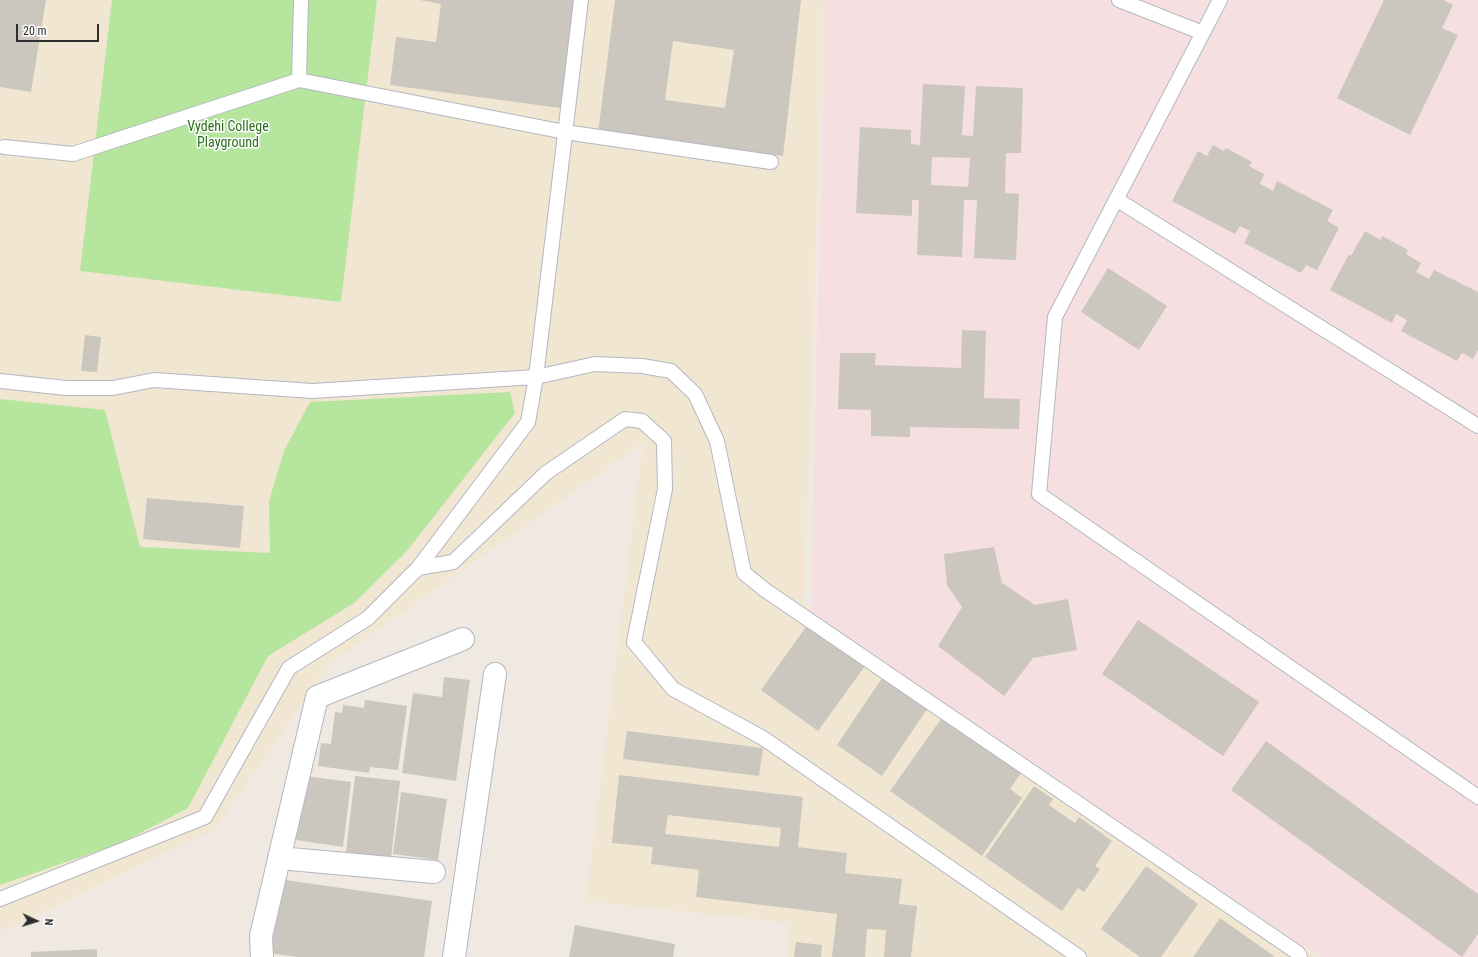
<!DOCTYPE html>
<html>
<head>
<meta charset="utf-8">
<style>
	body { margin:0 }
	#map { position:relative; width:1478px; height:957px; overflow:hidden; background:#efe9e1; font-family:"Roboto Condensed",sans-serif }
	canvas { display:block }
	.north { position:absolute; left:16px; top:901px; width:40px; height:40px; -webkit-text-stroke:3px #fff; paint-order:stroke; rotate:94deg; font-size:11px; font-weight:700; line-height:16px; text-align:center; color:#2e2e2e }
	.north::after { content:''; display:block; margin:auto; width:14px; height:18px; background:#2e2e2e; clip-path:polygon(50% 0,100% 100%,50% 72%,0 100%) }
	.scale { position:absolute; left:16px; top:24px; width:83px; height:18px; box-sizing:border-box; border:2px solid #2e2e2e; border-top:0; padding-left:5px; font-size:12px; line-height:14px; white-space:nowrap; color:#2e2e2e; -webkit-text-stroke:3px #fff; paint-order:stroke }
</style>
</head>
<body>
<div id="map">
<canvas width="1478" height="957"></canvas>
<div class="north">N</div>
<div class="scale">20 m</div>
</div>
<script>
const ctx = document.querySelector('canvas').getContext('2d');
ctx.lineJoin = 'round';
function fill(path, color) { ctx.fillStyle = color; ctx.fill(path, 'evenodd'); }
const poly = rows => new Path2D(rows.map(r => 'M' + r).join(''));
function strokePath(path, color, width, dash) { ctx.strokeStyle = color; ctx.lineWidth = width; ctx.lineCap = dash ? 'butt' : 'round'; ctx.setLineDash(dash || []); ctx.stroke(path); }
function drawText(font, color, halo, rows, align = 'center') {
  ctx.font = font + ' "Roboto Condensed",sans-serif'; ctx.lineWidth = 3; ctx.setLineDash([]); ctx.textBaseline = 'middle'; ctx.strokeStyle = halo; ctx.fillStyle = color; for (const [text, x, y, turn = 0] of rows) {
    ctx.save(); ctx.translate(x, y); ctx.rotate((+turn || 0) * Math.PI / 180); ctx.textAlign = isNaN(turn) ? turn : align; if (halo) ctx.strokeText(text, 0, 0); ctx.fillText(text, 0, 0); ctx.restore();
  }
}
fill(poly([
	[0,0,824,0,804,602,981,739,1315,957,787,957,790,923,586,901,643,443,329,664,215,829,0,932]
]), '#f0e6d1');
fill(poly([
	[825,0,1478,0,1478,957,1319,957,811,613]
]), '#f5dfe0');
fill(poly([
	[112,0,377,0,341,302,80,271],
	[510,392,515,413,406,552,354,603,268,656,188,808,121,843,0,885,0,399,105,410,140,547,270,553,269,501,284,451,310,402]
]), '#b6e59e');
fill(poly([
	[0,0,46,0,31,92,0,87],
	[420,0,574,0,560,108,390,85,396,37,436,42,441,4],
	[615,0,801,0,783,156,598,133],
	[673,41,734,50,725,108,665,100],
	[1384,0,1443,0,1453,5,1442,28,1458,35,1410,135,1337,98],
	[923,84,965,86,962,135,973,136,976,86,1023,88,1021,153,1006,153,1005,193,1019,194,1016,260,974,258,977,200,964,200,962,257,917,255,919,200,912,200,912,216,856,213,860,127,911,130,911,144,920,145],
	[932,157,970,158,968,187,931,185],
	[1213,145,1224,151,1226,148,1252,162,1249,166,1264,174,1260,184,1273,191,1277,181,1333,210,1327,221,1339,228,1317,270,1306,265,1301,273,1244,243,1250,231,1240,226,1235,234,1172,201,1198,151,1207,156],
	[1365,231,1381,240,1382,236,1408,250,1406,254,1421,263,1416,272,1429,279,1434,270,1478,292,1478,350,1473,359,1462,353,1457,361,1401,331,1407,320,1396,314,1392,323,1330,290,1349,254,1351,256],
	[1108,268,1167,306,1139,350,1081,312],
	[962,330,986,331,984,398,1020,399,1019,429,910,427,910,437,871,436,871,410,838,409,840,353,876,353,875,365,961,368],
	[85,335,101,337,97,372,81,371],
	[147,498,244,506,240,548,143,539],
	[994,547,1002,583,1035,605,1068,599,1077,650,1033,658,1004,696,938,646,962,607,947,585,944,554],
	[1138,620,1259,702,1223,756,1102,674],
	[808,624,865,666,818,731,761,690],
	[444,677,470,680,456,781,402,773,413,693,442,697],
	[882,678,927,709,882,776,837,745],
	[365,700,407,706,398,770,370,767,369,773,318,766,321,743,331,744,335,712,342,713,343,705,364,708],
	[941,719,982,747,985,743,1023,770,1010,789,1022,798,982,856,890,791],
	[627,731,763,748,759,776,623,759],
	[1266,741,1478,894,1478,934,1462,957,1231,790],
	[619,775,803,797,798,847,847,853,845,873,902,879,899,904,917,906,911,957,884,957,886,930,867,929,865,957,832,957,837,914,696,897,699,870,651,864,653,847,612,843],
	[668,815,781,828,779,847,665,834],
	[305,776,351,782,343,847,296,840],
	[355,776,400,781,391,858,346,852],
	[1034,786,1053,799,1049,805,1075,823,1079,817,1112,841,1095,866,1100,869,1084,892,1078,888,1062,911,985,857],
	[401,792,447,799,438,860,393,854],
	[1146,866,1198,904,1161,957,1140,957,1101,929],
	[278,879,432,901,424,957,298,957,268,953],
	[1220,918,1274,956,1273,957,1193,957],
	[575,925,675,944,673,957,569,957],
	[796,942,822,945,821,957,794,957],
	[97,949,97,957,31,957,31,952]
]), '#cbc7bf');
const service = poly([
	[1119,0,1203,33],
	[1220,0,1055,317,1039,494,1478,797],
	[299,80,301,0],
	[4,147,73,154,299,80,565,132,771,162],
	[1116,199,1478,426],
	[0,381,66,388,113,388,154,380,312,391,536,377,595,364,642,366,671,371,695,394,717,441,744,573,765,590,1298,953,1300,957],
	[418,568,528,422,536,377,581,0],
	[0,899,205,817,289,668,368,618,418,568,453,562,546,473,625,419,642,421,664,441,665,489,634,642,673,689,763,738,1079,957]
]);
const minor = poly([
	[279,858,434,872],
	[262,957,261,936,317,697,463,639],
	[454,957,495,674]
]);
strokePath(service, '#b4b7c1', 16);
strokePath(minor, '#b4b7c1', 24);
strokePath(service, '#fff', 14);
strokePath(minor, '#fff', 22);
drawText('14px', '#2c6e1b', '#fff', [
	["Vydehi College",228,127],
	["Playground",228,143]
]);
</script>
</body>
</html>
